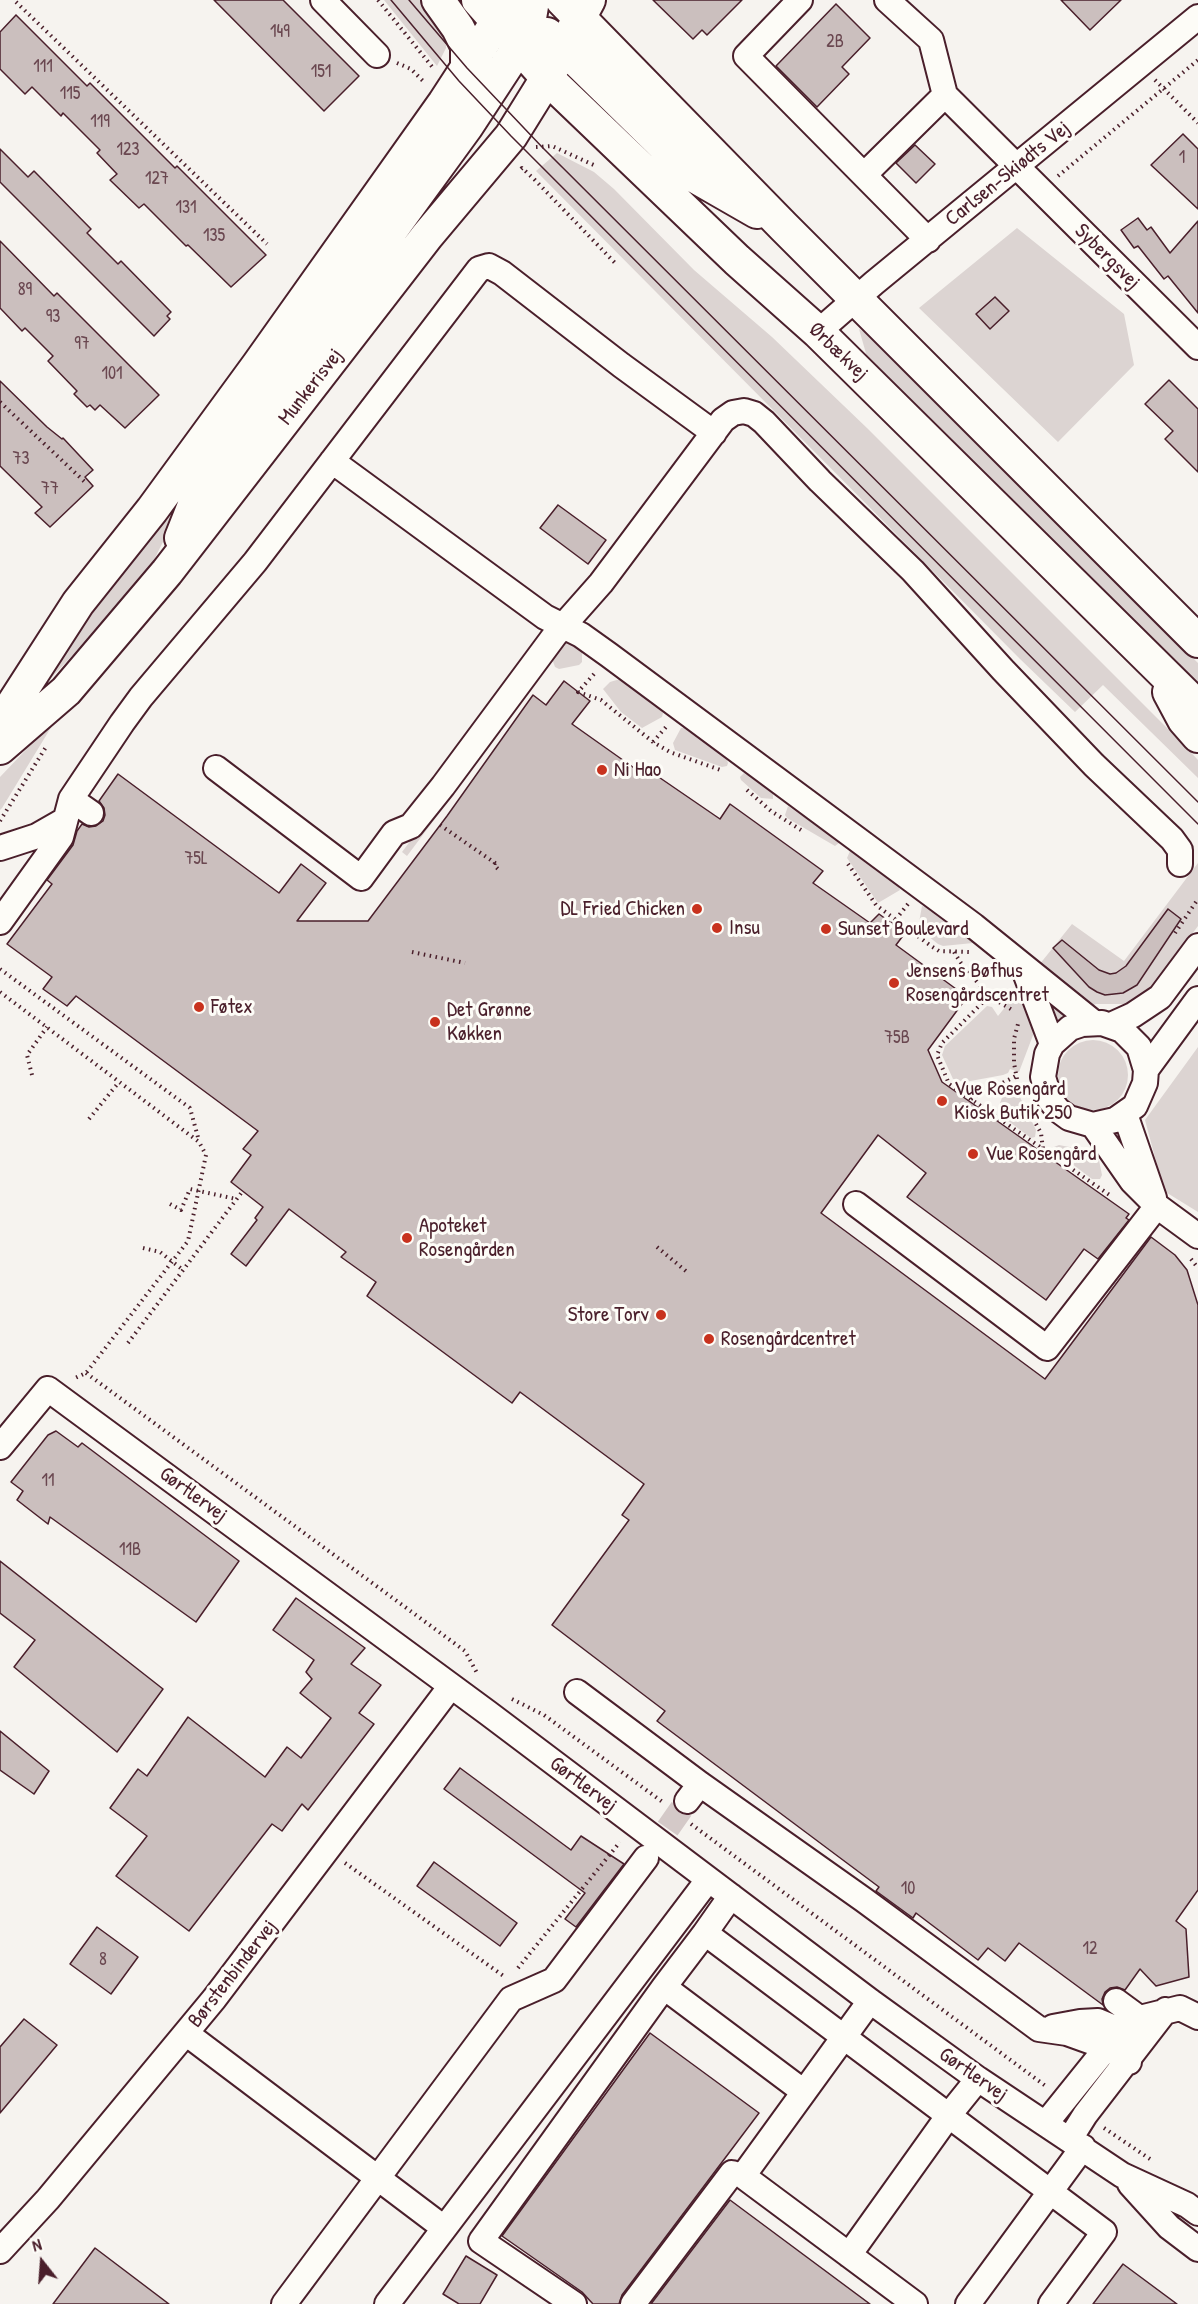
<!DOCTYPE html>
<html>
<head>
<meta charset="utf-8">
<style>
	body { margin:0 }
	#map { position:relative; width:1198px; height:2304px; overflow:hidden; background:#f6f3ef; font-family:"Patrick Hand",sans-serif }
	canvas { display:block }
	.north { position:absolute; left:12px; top:2232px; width:60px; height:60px; -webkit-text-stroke:4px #fdfcf7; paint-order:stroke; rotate:343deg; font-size:16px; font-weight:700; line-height:24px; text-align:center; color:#4a1f2b }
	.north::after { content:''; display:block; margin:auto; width:21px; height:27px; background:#4a1f2b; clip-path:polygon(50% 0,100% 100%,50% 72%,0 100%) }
</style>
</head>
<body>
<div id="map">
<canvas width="1198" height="2304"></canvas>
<div class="north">N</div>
</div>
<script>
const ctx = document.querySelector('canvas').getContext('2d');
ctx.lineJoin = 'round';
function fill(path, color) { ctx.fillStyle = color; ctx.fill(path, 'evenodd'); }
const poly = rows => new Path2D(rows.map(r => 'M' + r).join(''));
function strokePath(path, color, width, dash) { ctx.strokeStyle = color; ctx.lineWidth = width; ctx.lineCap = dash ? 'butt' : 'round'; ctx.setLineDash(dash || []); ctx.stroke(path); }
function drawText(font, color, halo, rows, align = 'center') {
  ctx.font = font + ' "Patrick Hand",sans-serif'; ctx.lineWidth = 6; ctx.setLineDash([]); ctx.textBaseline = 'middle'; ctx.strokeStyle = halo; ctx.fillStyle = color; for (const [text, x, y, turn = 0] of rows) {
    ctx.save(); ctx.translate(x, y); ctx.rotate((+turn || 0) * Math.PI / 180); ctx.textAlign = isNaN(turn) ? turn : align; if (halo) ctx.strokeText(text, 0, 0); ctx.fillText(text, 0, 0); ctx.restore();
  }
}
fill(poly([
	[384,0,422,0,437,18,446,37,446,48,437,66],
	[557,153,594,172,614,189,694,270,772,337,867,428,1182,743,1198,760,1198,778,1103,685,1075,712,1020,659,536,171],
	[1017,228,1124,314,1134,365,1058,442,919,308],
	[859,329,866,333,1198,663,1198,686,867,357],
	[199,469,151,566,137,586,26,705,20,702],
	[567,640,582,652,582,662,579,665,559,669,555,667,551,656,559,643],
	[620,679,661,710,663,713,662,717,642,728,621,712,603,689,610,682],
	[58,716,2,808,0,810,0,777],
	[496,727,501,731,407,856,402,852],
	[681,728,685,728,726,758,728,763,727,766,722,767,675,750,673,743],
	[744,773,748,774,773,793,773,799,761,798,741,780,740,777],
	[788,806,837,840,839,843,835,846,787,818,785,815],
	[850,851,899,887,900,890,878,903,847,858],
	[1198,863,1198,926,1146,996,1128,1004,1096,1004,1035,1030,1019,1072,1010,1069,1008,1073,1003,1075,965,1082,953,1079,942,1055,945,1046,987,1006,992,1007,998,1016,1072,924,1124,961],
	[922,906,925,907,973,943,943,946,938,944,918,928],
	'1058 1075a35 35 0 1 1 70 0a35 35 0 1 1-70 0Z',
	[1198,1047,1198,1212,1164,1191,1145,1120],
	[1009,1086,1016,1089,1036,1130,1035,1137,1031,1138,999,1114,998,1109,1005,1089],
	[1059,1145,1095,1152,1098,1155,1102,1175,1100,1179,1092,1179,1055,1151,1054,1147]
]), '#dcd4d2');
const building = poly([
	[214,0,283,0,359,76,324,111,214,0],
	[653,0,742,0,707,35,702,30,693,39,653,0],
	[1061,0,1121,0,1090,30,1061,0],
	[836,4,870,38,842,67,849,74,817,107,776,66,836,4],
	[16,15,87,86,90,83,175,168,177,166,266,255,231,287,188,245,186,246,144,204,139,208,110,180,117,174,97,153,100,150,63,113,61,116,32,87,25,94,0,69,0,32,16,15],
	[1183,134,1198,149,1198,209,1151,165,1183,134],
	[915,145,935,164,916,183,896,163,915,145],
	[0,149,28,177,34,171,91,229,87,233,118,264,121,261,171,312,167,316,170,319,154,336,0,182,0,149],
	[1138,218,1147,230,1151,227,1170,253,1198,221,1198,313,1168,276,1164,279,1138,246,1134,248,1121,230,1138,218],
	[0,241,54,296,57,293,159,395,125,428,100,405,95,410,90,405,87,407,74,394,77,391,48,361,53,356,25,328,22,331,0,308,0,241],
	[995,297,1009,311,990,329,976,314,995,297],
	[1169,380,1198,409,1198,472,1165,439,1173,431,1145,404,1169,380],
	[0,381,47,427,62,439,63,438,93,470,85,477,93,486,50,527,35,513,42,507,0,466,0,381],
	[558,505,606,540,588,564,540,528,558,505],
	[564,681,590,701,572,724,644,775,647,769,720,819,730,804,823,871,813,883,870,923,879,914,905,933,896,945,967,997,928,1050,942,1082,1129,1214,1126,1218,1129,1220,1098,1259,1084,1249,1046,1300,907,1197,926,1173,878,1135,821,1213,1045,1379,1151,1237,1175,1255,1187,1270,1198,1305,1198,1890,1176,1921,1186,1929,1189,1977,1156,1986,1140,1969,1125,1990,1117,1987,1110,1988,1105,1992,1102,1999,1103,2005,1019,1943,1005,1961,988,1948,978,1960,916,1913,913,1918,876,1891,879,1887,657,1721,665,1711,552,1625,629,1520,622,1515,644,1484,520,1392,512,1403,367,1296,376,1282,341,1257,346,1252,289,1209,246,1266,231,1254,257,1220,255,1218,263,1207,231,1182,251,1155,243,1149,258,1131,76,996,67,1006,43,989,52,977,7,944,52,884,47,880,73,845,77,831,82,824,89,827,96,826,103,821,105,815,104,808,99,801,118,774,279,893,301,864,326,883,297,921,368,921,447,816,533,695,546,705,564,681],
	[1168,909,1181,919,1137,985,1123,993,1105,995,1097,992,1089,987,1053,948,1062,940,1099,970,1110,974,1116,973,1126,966,1168,909],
	[56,1431,78,1447,82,1443,239,1561,196,1622,50,1517,48,1524,17,1500,23,1491,11,1482,48,1435,56,1431],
	[0,1561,163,1689,117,1752,14,1667,35,1640,0,1613,0,1561],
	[296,1598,365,1648,351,1664,381,1685,359,1713,374,1724,308,1810,302,1804,282,1831,272,1824,189,1931,116,1876,147,1836,110,1808,138,1769,147,1776,188,1717,265,1777,287,1747,301,1758,331,1718,300,1693,312,1679,306,1672,314,1660,273,1630,296,1598],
	[0,1731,49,1771,34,1794,0,1770,0,1731],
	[460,1768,571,1850,581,1836,624,1864,576,1927,565,1919,585,1893,444,1789,460,1768],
	[434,1862,517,1923,500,1946,417,1886,434,1862],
	[97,1927,138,1957,111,1994,70,1964,97,1927],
	[24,2019,57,2045,0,2113,0,2047,24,2019],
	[650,2033,759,2113,622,2295,619,2304,593,2304,582,2292,502,2236,650,2033],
	[730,2200,870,2304,651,2304,730,2200],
	[95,2248,169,2304,53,2304,95,2248],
	[466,2256,497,2275,480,2304,459,2304,443,2294,466,2256],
	[1123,2264,1177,2304,1093,2304,1123,2264]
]);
fill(building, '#cbbfbe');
strokePath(building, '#4a1f2b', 1.5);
strokePath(poly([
	[647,1858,687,1801]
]), '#d4c9c8', 24, [24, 12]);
const minor = poly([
	[323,0,377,55],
	[800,0,746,56,928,240],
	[887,0,931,40,945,95,1198,347],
	[864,175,945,95],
	[818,332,874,283,1198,17],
	[332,461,545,617,581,635,609,655,974,926,1093,1022],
	[216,768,361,878,394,833,411,826,443,786,555,635,601,583,723,420,733,413,744,411,754,414,764,422,820,481,913,571,1003,670,1094,765,1172,839,1180,850,1180,864],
	[71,799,91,813],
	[0,848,37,836,65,820],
	[0,922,61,837,71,799,122,723,141,697,255,562,479,269,489,266,502,273,621,365,714,433],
	[1023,967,1052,1044,1047,1054,1043,1077,1050,1100,1058,1110,1069,1118,1093,1125,1115,1120,1135,1106,1145,1083,1146,1070,1139,1047,1122,1030,1102,1023,1082,1024,1070,1028,1052,1044],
	[1111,1025,1133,1015,1160,997,1198,946],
	[1146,1070,1198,999],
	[1125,1114,1154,1198],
	[1093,1125,1132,1181,1157,1206,1198,1236],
	[856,1204,1047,1348,1157,1206],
	[0,1447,48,1389,488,1713,870,2001,978,2079,1122,2175,1187,2205,1198,2213],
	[577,1692,700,1784,864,1900,1039,2029,1067,2033,1106,2047,1129,2062],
	[687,1801,700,1784],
	[731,1896,705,1933,1104,2232,1051,2304],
	[705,1933,664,1987,804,2092],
	[870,2001,743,2176,915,2304],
	[1116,2001,1150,2026],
	[1053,2027,1080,2022,1098,2021,1122,2031,1133,2039],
	[187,2034,444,2228],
	[1046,2123,1116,2036,1140,2018,1180,2008,1198,2017],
	[1070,2139,1085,2115,1166,2010],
	[1130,2184,1169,2227,1198,2249],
	[0,2251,48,2199,214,1999,451,1686],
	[849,2255,949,2115,978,2079],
	[284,2304,511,1999,554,1980,646,1858],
	[387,2304,708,1880],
	[574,2304,481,2241,664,1987],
	[633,2304,732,2173,743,2176],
	[968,2304,1083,2147]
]);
const major = poly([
	[438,0,458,28,467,46,467,68],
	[478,0,547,78,737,260,818,332,1198,707],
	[562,0,784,227,1198,641],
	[547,34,563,47,696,177,757,212],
	[181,538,198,495,467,126,520,45,529,24,533,0],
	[1169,692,1184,720,1198,736],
	[0,724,78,603,152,510,258,365,444,103,511,0],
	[0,748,66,691,167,572,427,236,511,136,547,78,589,0]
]);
strokePath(minor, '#4a1f2b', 28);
strokePath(major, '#4a1f2b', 36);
strokePath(poly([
	[378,0,434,69],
	[16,2,267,244],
	[397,63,411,69,425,83],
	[1155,80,1198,123],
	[536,147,552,146,596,166],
	[521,169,522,168,534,179,617,265],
	[1058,176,1198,60],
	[0,402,87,484],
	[594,674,578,692,601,700,653,742,670,752,723,771],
	[653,742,666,727],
	[747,790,771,811,801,830],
	[0,821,46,747],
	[440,825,498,865],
	[495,863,494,865,498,869,500,866],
	[848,864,876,905,931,946,939,951,969,952],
	[892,924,908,904],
	[1175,933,1198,899],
	[412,952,465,963],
	[954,952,961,963,989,996,942,1043,937,1055,949,1084,1111,1196],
	[0,969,190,1108,199,1141],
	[0,992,199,1142,206,1155,188,1241,86,1373,73,1379],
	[989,996,1014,1011],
	[32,1075,27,1055,47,1027],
	[1017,1079,1014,1063,1014,1039,1018,1024],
	[971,1099,1016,1076],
	[89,1119,119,1082],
	[1036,1124,1041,1133,1043,1149],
	[170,1204,181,1210,190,1189,236,1199],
	[657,1247,687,1272],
	[143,1248,160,1252,183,1270],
	[1191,1259,1198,1268],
	[128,1343,242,1192],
	[86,1373,465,1651,477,1673],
	[512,1699,544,1715,664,1803],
	[691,1824,1047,2087],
	[345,1863,505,1977],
	[518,1968,620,1842],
	[1104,2128,1150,2159]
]), '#4a1f2b', 4, [1.5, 4.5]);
strokePath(minor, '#fdfcf7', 24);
strokePath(major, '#fdfcf7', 32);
strokePath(poly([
	[391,0,459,81,511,136,1198,824],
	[409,0,467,68,542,147,1198,802]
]), '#4a1f2b', 1.5);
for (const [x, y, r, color] of [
	[602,770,6,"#c8321e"],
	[697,909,6,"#c8321e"],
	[717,928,6,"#c8321e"],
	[826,929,6,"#c8321e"],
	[894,983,6,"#c8321e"],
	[199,1007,6,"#c8321e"],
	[435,1022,6,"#c8321e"],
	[942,1101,6,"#c8321e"],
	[973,1154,6,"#c8321e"],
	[407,1238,6,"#c8321e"],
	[661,1315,6,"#c8321e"],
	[709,1339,6,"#c8321e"]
]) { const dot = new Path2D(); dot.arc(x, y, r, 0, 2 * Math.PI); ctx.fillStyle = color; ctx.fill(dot); strokePath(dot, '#fdfcf7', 2); }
drawText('18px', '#6a4750', null, [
	["149",280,32],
	["2B",835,42],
	["111",43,67],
	["151",321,72],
	["115",70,94],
	["119",100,122],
	["123",128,150],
	["1",1182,158],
	["127",157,179],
	["131",186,208],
	["135",214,236],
	["89",25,290],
	["93",53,317],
	["97",82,344],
	["101",112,374],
	["73",21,459],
	["77",50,489],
	["75L",196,859],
	["75B",897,1038],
	["11",48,1481],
	["11B",130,1550],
	["10",908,1889],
	["12",1090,1949],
	["8",103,1960]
]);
drawText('21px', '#4a1f2b', '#fdfcf7', [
	["Carlsen-Skiødts Vej",1008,174,-39],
	["Sybergsvej",1107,257,45],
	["Ørbækvej",838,352,44],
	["Munkerisvej",311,387,-52],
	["Gørtlervej",193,1495,36],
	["Gørtlervej",583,1785,37],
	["Børstenbindervej",233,1974,-52],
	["Gørtlervej",973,2075,35]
]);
drawText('21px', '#4a1f2b', '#fdfcf7', [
	["Ni Hao",614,770],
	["DL Fried Chicken",685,909,"right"],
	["Insu",729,928],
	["Sunset Boulevard",838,929],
	["Jensens Bøfhus",906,971],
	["Rosengårdscentret",906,995],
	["Føtex",211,1007],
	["Det Grønne",447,1010],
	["Køkken",447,1034],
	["Vue Rosengård",954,1089],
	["Kiosk Butik 250",954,1113],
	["Vue Rosengård",985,1154],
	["Apoteket",419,1226],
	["Rosengården",419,1250],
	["Store Torv",649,1315,"right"],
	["Rosengårdcentret",721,1339]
], 'left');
</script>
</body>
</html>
